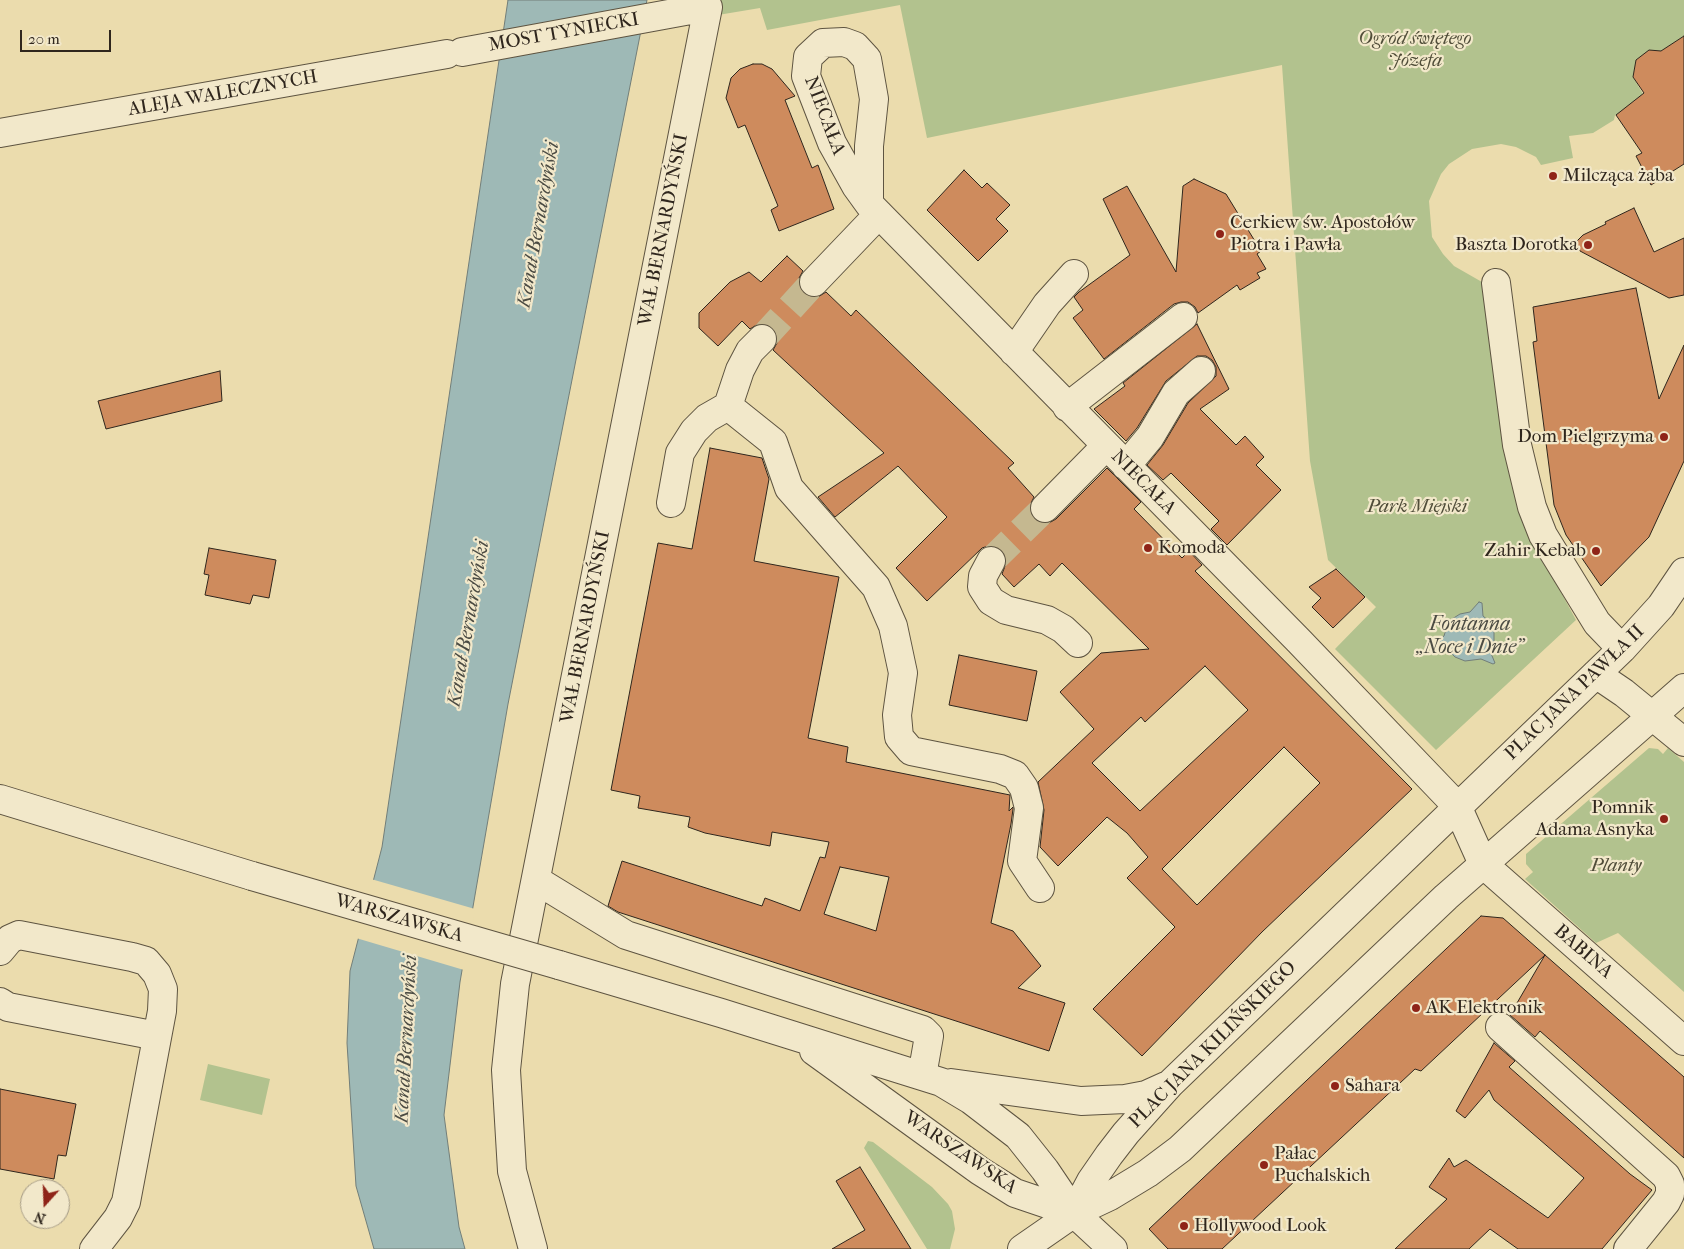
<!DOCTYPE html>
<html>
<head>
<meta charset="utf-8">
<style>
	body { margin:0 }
	#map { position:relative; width:1684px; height:1249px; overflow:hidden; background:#ebdcad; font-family:"IM FELL French Canon",serif }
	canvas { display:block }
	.north { position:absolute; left:20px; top:1179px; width:50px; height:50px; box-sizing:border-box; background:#f2e8ca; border:1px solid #a49a85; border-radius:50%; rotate:200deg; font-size:14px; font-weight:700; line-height:20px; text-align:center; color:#2f261d }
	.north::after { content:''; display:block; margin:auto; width:18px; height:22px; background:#8f2418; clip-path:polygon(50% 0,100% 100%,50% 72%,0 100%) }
	.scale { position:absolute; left:20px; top:30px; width:91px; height:22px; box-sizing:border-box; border:2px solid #2f261d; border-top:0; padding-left:6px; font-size:15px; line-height:18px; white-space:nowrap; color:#2f261d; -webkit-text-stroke:4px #f2e8ca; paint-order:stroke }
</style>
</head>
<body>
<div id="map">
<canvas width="1684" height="1249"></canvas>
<div class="north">N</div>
<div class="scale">20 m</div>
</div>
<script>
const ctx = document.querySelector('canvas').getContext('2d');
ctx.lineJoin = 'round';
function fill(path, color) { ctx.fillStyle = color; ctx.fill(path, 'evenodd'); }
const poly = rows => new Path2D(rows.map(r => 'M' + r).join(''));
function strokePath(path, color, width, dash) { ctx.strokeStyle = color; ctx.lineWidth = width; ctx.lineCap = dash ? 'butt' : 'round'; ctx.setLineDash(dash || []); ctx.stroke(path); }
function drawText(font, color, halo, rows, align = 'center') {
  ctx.font = font + ' "IM FELL French Canon",serif'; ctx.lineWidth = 4.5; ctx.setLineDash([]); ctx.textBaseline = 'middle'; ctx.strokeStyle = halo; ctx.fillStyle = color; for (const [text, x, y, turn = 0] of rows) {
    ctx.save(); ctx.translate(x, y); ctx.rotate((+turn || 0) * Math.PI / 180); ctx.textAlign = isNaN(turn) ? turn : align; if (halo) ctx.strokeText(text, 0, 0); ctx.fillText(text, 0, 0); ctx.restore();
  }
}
fill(poly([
	[697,0,1684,0,1684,36,1661,51,1636,60,1633,77,1643,94,1623,117,1615,115,1614,120,1593,133,1569,136,1573,158,1541,165,1536,157,1516,147,1501,144,1472,149,1449,164,1441,174,1429,201,1432,237,1443,254,1454,266,1482,282,1500,419,1512,487,1535,544,1576,620,1436,750,1335,649,1376,607,1328,560,1310,461,1282,65,927,138,900,5,767,30,760,8,718,15],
	[1649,748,1658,749,1663,754,1668,748,1684,762,1684,992,1618,933,1596,943,1525,879,1533,872,1526,864,1526,854],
	[208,1064,270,1079,262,1115,200,1100],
	[868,1141,873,1142,932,1187,948,1204,952,1211,955,1229,950,1249,927,1249,864,1148]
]), '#b2c28e');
const water = poly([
	[508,0,647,0,508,704,460,982,444,1115,459,1227,465,1249,374,1249,356,1186,347,1043,350,971,382,847,508,0],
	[1479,602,1482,603,1483,616,1490,622,1494,631,1494,641,1490,651,1495,663,1493,664,1481,659,1465,661,1455,657,1447,649,1434,647,1434,644,1444,636,1447,626,1452,619,1460,614,1470,612,1479,602]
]);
fill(water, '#9eb9b6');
strokePath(water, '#727e79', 1);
fill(poly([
	[371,879,475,909,464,970,356,938]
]), '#ebdcad');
const building = poly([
	[1684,36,1684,164,1651,185,1636,156,1642,153,1616,115,1644,93,1633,77,1636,60,1649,50,1661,51,1684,36],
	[753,64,762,64,772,69,795,96,785,100,812,168,818,165,834,209,779,231,771,210,778,206,745,125,738,128,726,98,731,78,740,69,753,64],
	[964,170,982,188,987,183,1010,205,996,219,1008,231,978,261,927,210,964,170],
	[1194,179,1226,194,1261,251,1257,254,1266,269,1257,273,1260,278,1240,290,1237,285,1198,313,1195,307,1188,302,1181,302,1174,304,1104,359,1073,318,1083,310,1074,297,1079,292,1130,255,1103,199,1127,186,1176,272,1183,186,1194,179],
	[1634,208,1654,252,1684,238,1684,295,1669,298,1580,251,1576,242,1583,235,1606,224,1605,222,1634,208],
	[787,256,803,271,799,278,799,286,804,294,811,297,818,297,826,292,851,316,856,310,1014,463,1008,468,1034,497,1030,505,1030,513,1034,519,1042,523,1049,523,1056,519,1107,468,1141,502,1134,509,1182,558,1189,551,1202,565,1195,571,1412,789,1262,932,1142,1056,1093,1009,1175,927,1127,878,1148,857,1127,833,1107,817,1058,866,1040,847,1044,810,1038,782,1094,729,1060,692,1101,653,1149,649,1062,563,1050,576,1039,564,1014,587,1002,574,1007,561,1004,553,999,548,991,545,982,548,927,601,896,568,947,517,898,466,835,517,818,497,884,453,773,350,777,343,777,335,773,328,766,324,758,324,750,329,742,321,718,346,699,328,699,313,730,282,749,272,761,282,787,256],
	[1205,666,1248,710,1140,811,1092,763,1141,717,1145,722,1205,666],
	[1284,747,1320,783,1197,905,1162,869,1284,747],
	[1636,288,1659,399,1684,345,1684,461,1649,537,1601,586,1566,535,1554,505,1533,342,1537,341,1533,307,1636,288],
	[1197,324,1229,389,1200,409,1236,445,1245,436,1264,457,1256,465,1281,490,1227,545,1211,529,1219,521,1171,473,1163,480,1147,465,1163,445,1188,403,1216,376,1216,367,1212,360,1206,356,1197,356,1166,381,1137,428,1126,441,1094,409,1125,386,1123,383,1197,324],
	[220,371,222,401,106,429,98,401,220,371],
	[710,448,762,458,769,479,754,561,839,577,808,738,848,747,846,762,1010,795,1009,811,1013,807,1013,809,1011,824,991,923,1013,931,1041,966,1018,988,1065,1003,1049,1051,618,912,608,906,622,861,762,906,765,898,800,911,820,857,825,858,829,842,772,832,770,846,705,833,688,827,690,817,638,808,640,796,611,790,658,543,692,549,710,448],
	[840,867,889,877,876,931,824,914,840,867],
	[209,548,276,560,269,598,253,595,250,604,205,595,209,575,204,574,209,548],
	[1336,569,1365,597,1333,628,1312,607,1321,598,1309,587,1336,569],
	[959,655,1037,671,1027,721,949,705,959,655],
	[1481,916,1503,918,1545,955,1421,1071,1415,1069,1222,1249,1168,1249,1149,1229,1481,916],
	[1545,955,1684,1077,1684,1158,1540,1031,1535,1037,1510,1015,1545,955],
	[1494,1043,1515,1061,1509,1067,1630,1174,1652,1190,1602,1249,1518,1249,1490,1229,1469,1249,1395,1249,1447,1199,1429,1187,1449,1158,1454,1167,1466,1160,1548,1218,1584,1178,1494,1100,1489,1090,1465,1118,1456,1111,1494,1043],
	[0,1089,76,1104,66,1156,58,1155,54,1179,0,1169,0,1089],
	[860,1167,911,1249,832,1249,865,1230,836,1181,860,1167]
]);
fill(building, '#ce8b5d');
strokePath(building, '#2f261d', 1);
strokePath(poly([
	[762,339,814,282],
	[991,561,1045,508]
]), '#c5b890', 28, [28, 14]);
const minor = poly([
	[462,52,696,9],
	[0,133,447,54],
	[869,204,869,146,874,99,867,59,855,46,844,42,823,43,808,57,806,76,832,143,856,186,869,204,1299,641,1457,806,1483,864,1684,1041],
	[814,282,879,214],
	[1496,283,1517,445,1532,507,1543,535,1597,623,1622,649],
	[1014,352,1047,304,1074,274],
	[728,406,773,442,789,488,876,587,893,626,903,673,897,715,899,737,911,751,1000,769,1015,775,1024,788,1029,808,1022,861,1040,888],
	[1067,407,1183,317],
	[1126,466,1150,437,1176,393,1201,371],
	[671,503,680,453,694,431,707,418,728,406,740,370,750,351,762,339],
	[1045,508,1106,446],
	[991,561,983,576,982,587,991,601,1006,610,1047,620,1063,629,1078,643],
	[1596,674,1624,693,1684,742],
	[0,799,252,876],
	[536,880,626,935,923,1030,929,1036,922,1076],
	[0,951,10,939,19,935,132,957,146,961,157,974,163,989,162,1011,126,1202,118,1218,94,1249],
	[559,965,721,1013,941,1082,971,1100,1018,1136,1045,1170,1074,1213,1113,1249],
	[0,1002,8,1007,157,1036],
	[1500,1027,1666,1176,1670,1184,1670,1194,1666,1202,1628,1249],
	[814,1051,980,1171,1015,1193,1074,1213],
	[951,1083,1081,1101,1125,1099,1146,1095,1166,1086],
	[1074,1213,1091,1181,1109,1155,1126,1133,1170,1084,1622,649,1661,606,1684,572],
	[533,1249,512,1171,506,1070,515,984,708,7],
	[1022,1249,1074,1213,1110,1196,1148,1173,1180,1149,1446,897,1684,688]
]);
strokePath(minor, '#5e5441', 30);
strokePath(minor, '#f2e8ca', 28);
const minorBridge = poly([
	[252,876,559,965]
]);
strokePath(minorBridge, '#5e5441', 30, []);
strokePath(minorBridge, '#f2e8ca', 28);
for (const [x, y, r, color] of [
	[1553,176,5,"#8f2418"],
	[1220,234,5,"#8f2418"],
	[1588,245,5,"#8f2418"],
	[1664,437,5,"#8f2418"],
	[1148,548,5,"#8f2418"],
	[1596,551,5,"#8f2418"],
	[1664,819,5,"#8f2418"],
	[1416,1008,5,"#8f2418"],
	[1335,1086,5,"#8f2418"],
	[1264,1165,5,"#8f2418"],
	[1184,1226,5,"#8f2418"]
]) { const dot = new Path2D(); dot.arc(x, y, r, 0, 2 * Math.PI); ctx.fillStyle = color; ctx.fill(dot); strokePath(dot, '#f2e8ca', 2); }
drawText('19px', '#2f261d', '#f2e8ca', [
	["MOST TYNIECKI",564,33,-10],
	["ALEJA WALECZNYCH",223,94,-10],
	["NIECAŁA",824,116,69],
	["WAŁ BERNARDYŃSKI",664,230,-79],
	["NIECAŁA",1143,483,45],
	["WAŁ BERNARDYŃSKI",586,627,-79],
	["PLAC JANA PAWŁA II",1575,693,-44],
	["WARSZAWSKA",399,919,16],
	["BABINA",1583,952,41],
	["PLAC JANA KILIŃSKIEGO",1213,1045,-45],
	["WARSZAWSKA",960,1153,34]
]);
drawText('italic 19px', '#504d39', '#f2e8ca', [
	["Ogród świętego",1415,39],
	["Józefa",1415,61],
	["Park Miejski",1417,507],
	["Planty",1616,866]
]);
drawText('19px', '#2f261d', '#f2e8ca', [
	["Milcząca żaba",1563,176],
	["Cerkiew św. Apostołów",1230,223],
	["Piotra i Pawła",1230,245],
	["Baszta Dorotka",1578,245,"right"],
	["Dom Pielgrzyma",1654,437,"right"],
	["Komoda",1158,548],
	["Zahir Kebab",1586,551,"right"],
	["Pomnik",1654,808,"right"],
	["Adama Asnyka",1654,830,"right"],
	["AK Elektronik",1426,1008],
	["Sahara",1345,1086],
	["Pałac",1274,1154],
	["Puchalskich",1274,1176],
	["Hollywood Look",1194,1226]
], 'left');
drawText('italic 20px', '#4b4b43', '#f2e8ca', [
	["Kanał Bernardyński",539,225,-80],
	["Kanał Bernardyński",469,624,-80],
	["Fontanna",1470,625],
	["„Noce i Dnie”",1470,648],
	["Kanał Bernardyński",407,1039,-87]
]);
</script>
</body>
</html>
